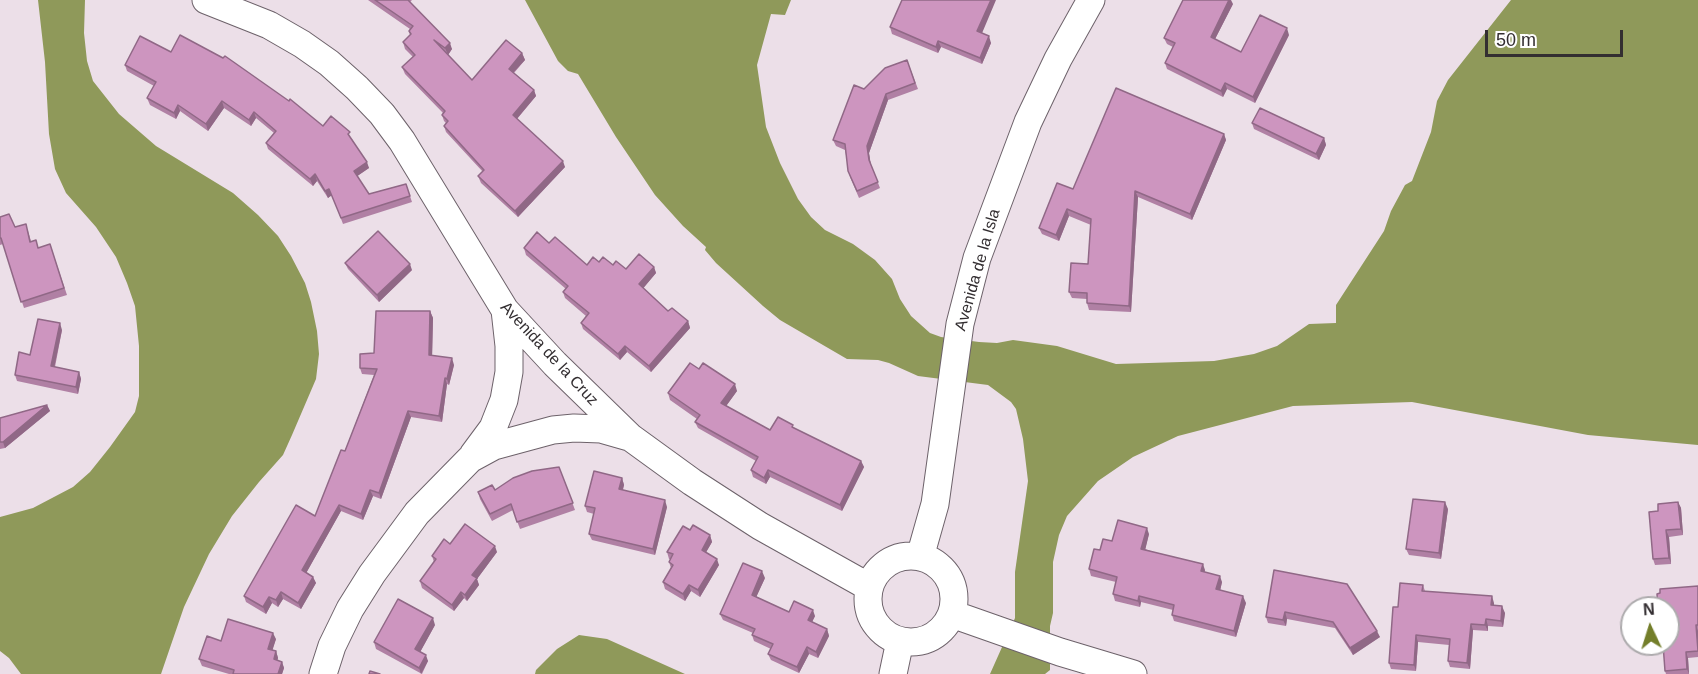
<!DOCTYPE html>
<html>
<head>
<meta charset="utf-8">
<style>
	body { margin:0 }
	#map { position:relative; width:1698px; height:674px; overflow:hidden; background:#ecdfe8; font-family:Helvetica,sans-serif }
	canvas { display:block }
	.north { position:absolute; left:1620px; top:596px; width:60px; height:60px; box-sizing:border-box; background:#fff; border:2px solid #adabad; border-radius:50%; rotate:356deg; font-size:16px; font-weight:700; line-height:24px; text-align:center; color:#332e31 }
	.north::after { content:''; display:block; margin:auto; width:21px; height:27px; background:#737e2a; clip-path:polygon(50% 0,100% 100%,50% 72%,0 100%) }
	.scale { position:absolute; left:1485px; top:30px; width:138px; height:27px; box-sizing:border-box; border:3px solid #332e31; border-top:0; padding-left:8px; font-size:18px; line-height:21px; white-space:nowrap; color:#332e31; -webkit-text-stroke:4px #fff; paint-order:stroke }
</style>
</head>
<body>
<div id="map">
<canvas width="1698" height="674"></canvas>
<div class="north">N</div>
<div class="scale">50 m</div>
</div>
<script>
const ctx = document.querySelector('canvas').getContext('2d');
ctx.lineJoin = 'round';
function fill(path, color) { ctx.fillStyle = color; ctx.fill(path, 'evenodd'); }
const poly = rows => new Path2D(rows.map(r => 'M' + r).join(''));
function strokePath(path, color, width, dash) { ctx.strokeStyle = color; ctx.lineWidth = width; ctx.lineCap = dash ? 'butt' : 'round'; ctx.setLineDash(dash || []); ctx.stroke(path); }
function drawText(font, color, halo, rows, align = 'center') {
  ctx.font = font + ' Helvetica,sans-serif'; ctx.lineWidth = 5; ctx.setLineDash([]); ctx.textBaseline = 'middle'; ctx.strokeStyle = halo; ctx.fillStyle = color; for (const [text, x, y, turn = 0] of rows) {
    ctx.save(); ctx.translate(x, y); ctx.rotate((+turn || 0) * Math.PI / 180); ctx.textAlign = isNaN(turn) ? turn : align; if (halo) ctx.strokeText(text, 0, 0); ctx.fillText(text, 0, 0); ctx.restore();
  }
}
fill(poly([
	[38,0,85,0,84,33,87,61,93,81,119,114,156,146,233,193,258,215,278,236,291,256,305,283,311,302,317,331,319,354,316,379,292,435,283,455,259,482,232,516,209,554,184,607,161,674,21,674,9,658,0,651,0,517,33,508,73,487,90,472,110,447,135,412,139,396,139,346,135,306,127,283,116,257,96,227,66,193,55,169,49,134,45,62],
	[525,0,791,0,785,15,771,14,757,65,766,127,780,163,798,199,811,217,825,230,853,244,875,260,892,279,900,299,911,316,930,333,941,337,979,342,997,343,1013,340,1057,346,1116,364,1214,361,1254,354,1277,346,1309,324,1336,323,1336,305,1384,231,1391,211,1405,185,1412,181,1431,132,1437,101,1448,80,1511,0,1698,0,1698,445,1588,435,1412,402,1293,406,1178,436,1133,457,1098,481,1067,516,1059,535,1053,562,1053,613,1050,626,1050,670,1045,674,990,674,1015,618,1015,572,1028,481,1023,439,1016,409,1011,402,988,385,918,376,889,363,878,360,847,359,780,320,763,306,716,263,705,250,706,247,683,226,655,195,616,137,578,74,568,71,558,61],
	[579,635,607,639,685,674,535,674,536,670,557,649]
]), '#8f995a');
const minor = poly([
	[206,0,269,25,302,44,329,63,357,88,382,114,402,141,505,310,555,364,630,437,692,482,760,526,869,587],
	[473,455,493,428,504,400,509,372,509,346,505,310],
	'868 599a43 43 0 1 1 86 0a43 43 0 1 1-86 0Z',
	[920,557,935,504,960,324,977,258,1028,122,1058,59,1091,0],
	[952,614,1060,652,1133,674],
	[323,674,332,646,350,609,372,574,417,513,470,459,494,446,553,430,574,428,601,429,629,437],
	[893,674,900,641]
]);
strokePath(minor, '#6d626a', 29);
strokePath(minor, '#fff', 27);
fill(poly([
	[368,0,412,0,410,2,452,49,448,55,472,80,522,53,525,60,514,73,534,90,536,96,517,119,565,167,518,217,481,183,478,176,483,172,446,132,444,126,446,123,444,121,442,115,443,113,405,74,402,67,413,57,405,49,403,42,410,35,409,31,410,29],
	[1233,4,1215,39,1241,52,1289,35,1255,103,1227,89,1223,97,1167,69,1165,63,1173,47,1167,44,1164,38],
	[890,27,982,33,991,43,982,64,941,47,938,53,892,34],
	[171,52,323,126,352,139,369,168,357,176,369,194,406,184,412,202,343,224,332,195,328,198,317,181,313,186,268,149,266,143,274,133,256,118,251,126,224,108,208,131,180,111,176,119,150,105,147,98,154,86,127,71,125,65],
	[907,60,918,89,888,100,869,153,871,165,880,188,859,198,850,177,845,150,836,146,833,140,864,89],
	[1252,123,1324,138,1326,145,1319,160,1254,129],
	[1224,134,1226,140,1192,220,1138,197,1131,312,1089,310,1087,303,1087,299,1072,298,1069,292,1088,264,1091,225,1069,216,1059,241,1042,234,1039,228,1073,189],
	[0,217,15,227,28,231,31,241,39,248,50,244,67,295,24,308,3,244,0,245],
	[549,243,587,265,599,262,626,269,654,267,656,273,643,288,668,311,688,321,690,328,651,372,627,352,620,360,583,329,581,323,586,316,565,298,563,292,566,289,526,255,524,248],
	[345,263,412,270,379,302,348,269],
	[430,311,433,318,432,355,454,365,449,385,447,384,442,422,411,417,381,499,373,496,363,520,341,511,306,573,313,577,316,583,301,609,283,599,278,607,272,603,266,614,246,602,244,596,315,516,345,451,374,375,362,374,360,368,374,353],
	[62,330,55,367,79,372,81,379,78,394,17,381,15,375,30,355],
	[699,369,737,391,726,406,770,430,794,429,861,461,864,467,842,511,770,477,766,484,753,477,751,470,756,461,698,428,695,422,697,419,670,400,668,393],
	[47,405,50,411,5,448,0,449,0,418],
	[559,467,575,510,520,529,513,510,492,521,480,499,478,492,495,490],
	[622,478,624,485,623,490,667,507,655,555,592,540,589,534,594,514,587,512,585,506],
	[1678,502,1681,508,1683,535,1669,537,1671,564,1655,565,1653,559,1658,511],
	[1448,509,1441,559,1409,555,1406,549],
	[690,530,710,535,712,542,706,552,719,565,700,597,691,591,685,601,665,589,663,582,671,568,669,562,670,559,669,559,667,552],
	[1149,534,1145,549,1205,570,1204,572,1222,582,1220,590,1246,603,1236,637,1174,621,1172,615,1173,610,1141,602,1140,607,1115,601,1113,594,1116,582,1091,576,1089,569,1112,541],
	[450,544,497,552,477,579,479,585,467,601,464,598,454,611,422,588,420,581,434,562,432,556],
	[1274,570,1380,637,1353,655,1335,628,1287,619,1286,626,1268,623,1266,617],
	[765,578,756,597,789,612,815,616,812,622,827,629,829,636,818,658,809,654,799,673,771,660,768,654,771,649,754,641,752,635,753,633,723,620,720,614],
	[1423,585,1425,591,1494,603,1494,606,1505,613,1503,627,1488,626,1488,631,1473,630,1470,669,1450,667,1448,661,1449,645,1418,642,1416,671,1391,669,1389,663,1398,607],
	[1698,586,1698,657,1688,658,1689,674,1666,674,1665,671],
	[435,625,420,652,428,661,422,674,376,649,374,642],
	[276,639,272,650,276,651,278,658,277,660,282,662,284,668,282,674,229,674,202,666,199,659,221,641]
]), '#b080a4');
fill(poly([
	[991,0,996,0,980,38,977,31],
	[1229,0,1231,0,1233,4,1213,43,1211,37],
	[1287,28,1289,35,1255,103,1253,97],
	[989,36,991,43,982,64,980,58],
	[938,41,941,47,938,53,936,47],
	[450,43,452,49,448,55,445,48],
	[522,53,525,60,511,75,509,69],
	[1225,83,1227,89,1223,97,1221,91],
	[534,90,536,96,515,121,513,115],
	[886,94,888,100,869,153,871,167,869,160,867,146],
	[222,101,224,108,208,131,206,124],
	[178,105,180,111,176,119,174,113],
	[254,112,256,118,251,126,249,120],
	[1224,134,1226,140,1192,220,1190,214],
	[1324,138,1326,145,1319,160,1316,154],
	[563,161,565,167,518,217,515,211],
	[367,162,369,168,356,177,354,171],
	[315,174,317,181,313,186,310,179],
	[329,189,332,195,328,198,325,191],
	[1135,191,1138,197,1131,312,1129,306],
	[1067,209,1069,216,1059,241,1056,235],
	[410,264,412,270,379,302,377,295],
	[654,267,656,273,641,291,639,284],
	[430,311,433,318,432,361,429,355],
	[688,321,690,328,651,372,649,366],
	[60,323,62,330,53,373,51,366],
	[625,346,627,352,620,360,618,354],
	[452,358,454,365,449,385,447,379],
	[79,372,81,379,78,394,76,387],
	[445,378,447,384,442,422,439,416],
	[735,384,737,391,724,409,721,403],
	[47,405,50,411,5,448,3,442],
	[408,411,411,417,381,499,379,493],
	[861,461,864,467,842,511,840,505],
	[768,470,770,477,766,484,764,478],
	[622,478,624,485,621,495,619,489],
	[370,490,373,496,363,520,361,514],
	[665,500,667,507,655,555,653,549],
	[1445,502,1448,509,1441,559,1439,553],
	[1678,502,1681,508,1683,535,1681,529],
	[339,505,341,511,304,577,302,570],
	[1147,528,1149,534,1144,555,1141,549],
	[1666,530,1669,537,1671,564,1669,558],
	[710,535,712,542,704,556,702,550],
	[495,546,497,552,477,579,479,585,467,601,465,595,472,575],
	[717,559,719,565,700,597,698,590],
	[1203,564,1205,570,1203,578,1201,571],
	[762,571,765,578,754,602,752,595],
	[1220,576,1222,582,1219,596,1216,589],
	[313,577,316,583,301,609,298,603],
	[689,585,691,591,685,601,683,594],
	[281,592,283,599,278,607,276,600],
	[461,592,464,598,454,611,452,605],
	[1139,596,1141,602,1140,607,1138,601],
	[1243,596,1246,603,1236,637,1234,631],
	[1492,596,1494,603,1494,612,1491,605],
	[269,597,272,603,266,614,263,607],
	[1502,606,1505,613,1503,627,1501,621],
	[813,610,815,616,810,626,808,620],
	[1285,612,1287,619,1286,626,1283,620],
	[433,618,435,625,418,656,415,649],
	[1486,619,1488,626,1488,631,1485,625],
	[1471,624,1473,630,1470,669,1467,663],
	[1696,625,1698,631,1698,652,1698,651],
	[827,629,829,636,818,658,816,652],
	[1377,631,1380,637,1353,655,1350,648],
	[273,633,276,639,271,655,268,649],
	[1416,635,1418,642,1416,671,1414,665],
	[807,647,809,654,799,673,797,667],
	[276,651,278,658,276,665,274,659],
	[1686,652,1688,658,1689,674,1687,669],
	[426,655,428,661,421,674,419,668],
	[282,662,284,668,282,674,278,674]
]), '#906886');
const building = poly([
	[375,0,408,0,450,43,445,48,434,40,472,80,506,40,522,53,509,69,534,90,513,115,563,161,515,211,478,176,484,170,444,126,448,121,442,115,445,111,402,67,415,55,403,42,411,34,409,31,413,26,375,0],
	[902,0,991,0,977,31,989,36,980,58,938,41,936,47,890,27,902,0],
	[1183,0,1229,0,1211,37,1241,52,1260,15,1287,28,1253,97,1225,83,1221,91,1165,63,1175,43,1164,38,1183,0],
	[180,35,223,58,225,56,289,101,290,99,323,126,331,116,350,132,348,134,367,162,354,171,369,194,406,184,410,196,341,218,329,189,325,191,315,174,310,179,266,143,276,131,254,112,249,120,222,101,206,124,178,105,174,113,147,98,156,82,125,65,140,36,171,52,180,35],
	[907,60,915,83,886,94,867,146,869,160,878,182,857,191,848,171,845,144,833,140,854,85,864,89,885,68,907,60],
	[1116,88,1224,134,1190,214,1135,191,1129,306,1087,303,1087,293,1069,292,1071,263,1088,264,1091,219,1067,209,1056,235,1039,228,1057,183,1073,189,1116,88],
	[1260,108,1324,138,1316,154,1252,123,1260,108],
	[9,214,15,227,26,224,30,242,36,240,38,248,50,244,64,288,21,302,1,238,0,238,0,217,9,214],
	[378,231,410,264,377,295,345,263,378,231],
	[537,232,549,243,555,237,587,265,593,257,599,262,603,257,613,265,616,261,626,269,639,254,654,267,639,284,668,311,672,308,688,321,649,366,625,346,618,354,581,323,589,313,563,292,568,286,524,248,537,232],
	[376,311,430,311,429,355,452,358,447,379,445,378,439,416,408,411,379,493,370,490,361,514,339,505,302,570,313,577,298,603,281,592,276,600,269,597,263,607,244,596,296,505,315,516,341,450,345,451,377,369,360,368,360,354,374,353,376,311],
	[38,319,60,323,51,366,79,372,76,387,15,375,19,352,30,355,38,319],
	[690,363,699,369,703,363,735,384,721,403,770,430,778,417,793,425,792,427,861,461,840,505,768,470,764,478,751,470,758,457,695,422,700,415,668,393,690,363],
	[47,405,3,442,0,442,0,418,47,405],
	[559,467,573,503,517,522,511,504,490,514,478,492,492,485,495,490,513,478,532,471,559,467],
	[594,471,622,478,619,489,665,500,653,549,589,534,595,508,585,506,594,471],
	[1413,499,1445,502,1439,553,1406,549,1413,499],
	[1678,502,1681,529,1666,530,1669,558,1653,559,1649,512,1658,511,1658,504,1678,502],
	[1118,520,1147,528,1141,549,1203,564,1201,571,1220,576,1216,589,1243,596,1234,631,1172,615,1174,605,1139,596,1138,601,1113,594,1117,577,1089,569,1094,549,1100,550,1103,539,1112,541,1118,520],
	[465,524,495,546,472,575,477,578,465,595,461,592,452,605,420,581,436,559,432,556,444,539,450,544,465,524],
	[693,525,710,535,702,550,717,559,698,590,689,585,683,594,663,582,673,565,669,562,673,554,667,552,683,526,690,530,693,525],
	[743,563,762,571,752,595,789,612,794,601,813,610,808,620,827,629,816,652,807,647,797,667,768,654,773,644,752,635,755,629,720,614,743,563],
	[1274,570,1347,584,1377,631,1350,648,1333,622,1285,612,1283,620,1266,617,1274,570],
	[1400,583,1423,585,1422,591,1492,596,1491,605,1502,606,1501,621,1486,619,1485,625,1471,624,1467,663,1448,661,1450,639,1416,635,1414,665,1389,663,1393,607,1398,607,1400,583],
	[1698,586,1698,625,1696,625,1698,651,1686,652,1687,669,1665,671,1663,644,1668,644,1668,608,1658,608,1657,594,1660,593,1660,589,1698,586],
	[398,599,433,618,415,649,426,655,419,668,374,642,398,599],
	[228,619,273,633,268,649,276,651,274,659,282,662,278,674,233,674,234,670,199,659,207,636,221,641,228,619],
	[370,671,380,674,369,674,370,671]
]);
fill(building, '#cd95bf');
strokePath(building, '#906886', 1.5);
drawText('16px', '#332e31', '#fff', [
	["Avenida de la Isla",978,270,-74],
	["Avenida de la Cruz",549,354,47]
]);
</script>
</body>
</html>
